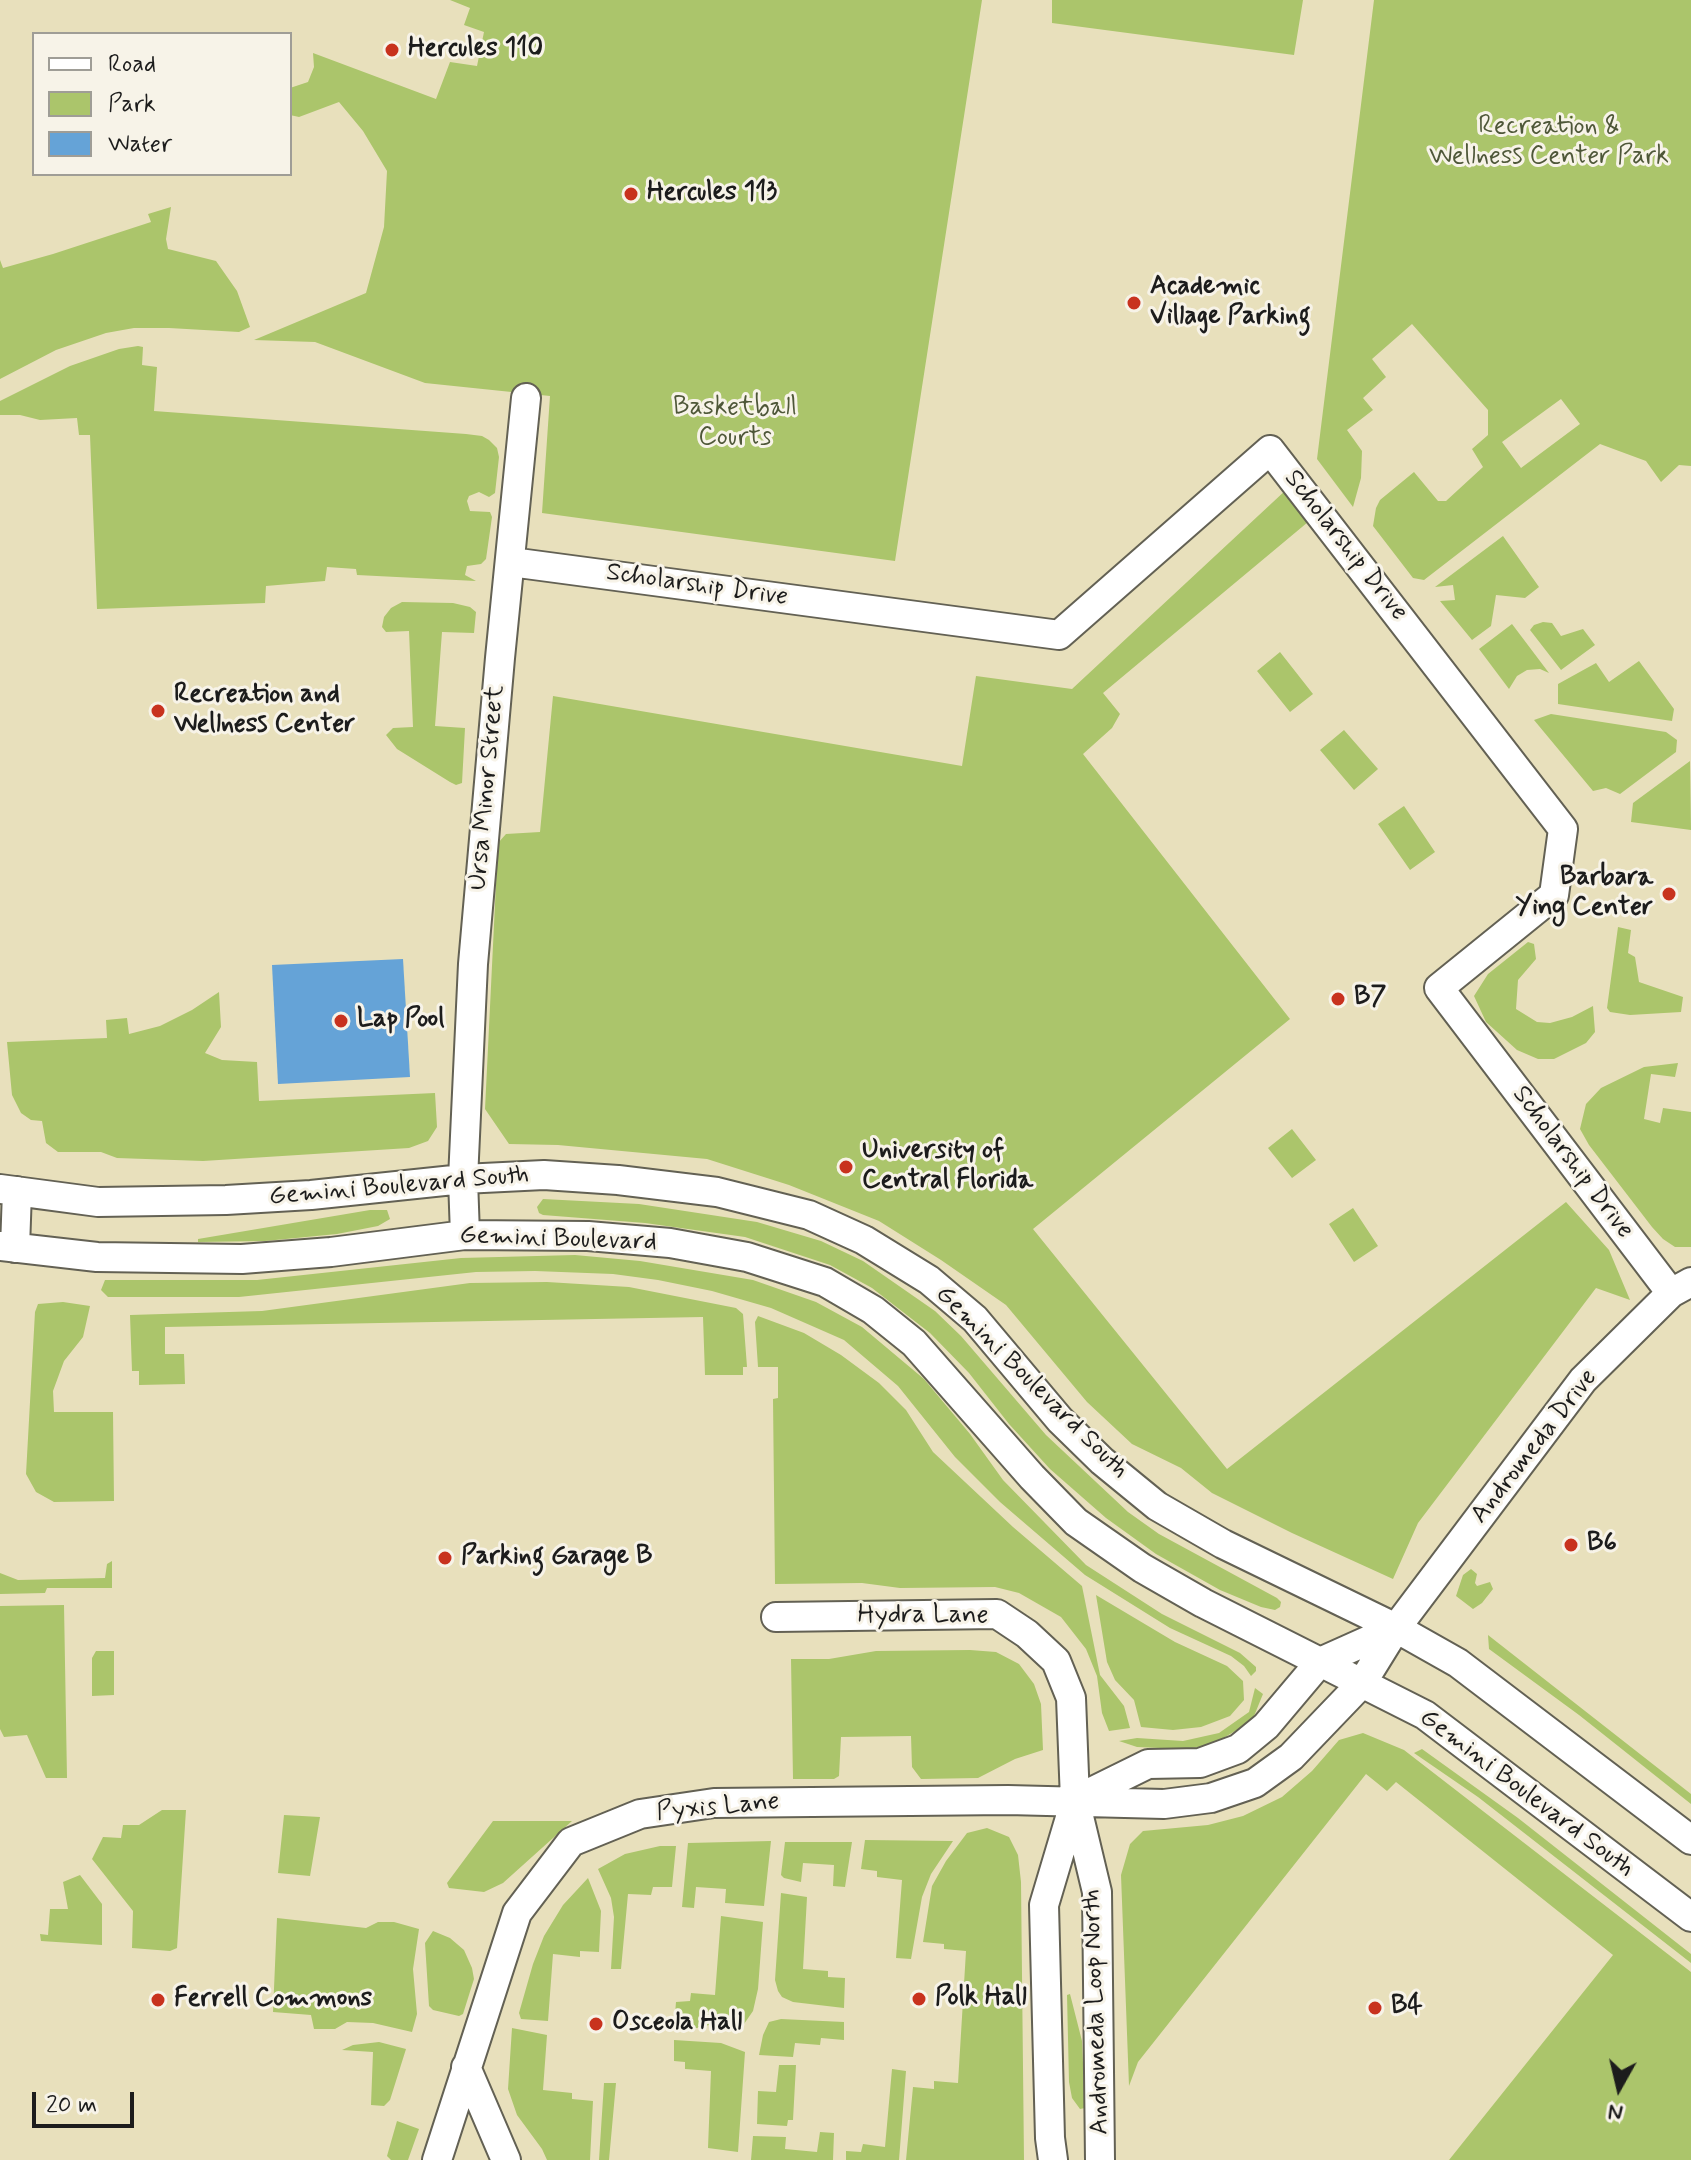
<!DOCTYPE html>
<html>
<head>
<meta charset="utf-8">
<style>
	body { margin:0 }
	#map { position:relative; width:1691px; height:2160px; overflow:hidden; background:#e8e0bc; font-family:Mynerve,sans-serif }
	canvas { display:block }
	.legend { position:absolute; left:32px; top:32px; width:260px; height:144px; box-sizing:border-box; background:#f7f3e8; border:2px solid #9f9d96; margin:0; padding:10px 14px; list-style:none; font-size:24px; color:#1c1c1c }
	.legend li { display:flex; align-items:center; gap:16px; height:40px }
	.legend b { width:40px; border:2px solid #9f9d96 }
	.north { position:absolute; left:1579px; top:2048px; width:80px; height:80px; -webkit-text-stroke:6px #f7f3e8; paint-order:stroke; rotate:188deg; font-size:22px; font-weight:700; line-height:32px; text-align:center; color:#1c1c1c }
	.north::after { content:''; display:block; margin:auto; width:28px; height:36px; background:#1c1c1c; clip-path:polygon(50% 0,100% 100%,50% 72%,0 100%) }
	.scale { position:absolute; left:32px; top:2092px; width:102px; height:36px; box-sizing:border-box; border:4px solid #1c1c1c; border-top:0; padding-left:10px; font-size:24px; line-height:28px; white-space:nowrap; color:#1c1c1c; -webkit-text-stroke:6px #f7f3e8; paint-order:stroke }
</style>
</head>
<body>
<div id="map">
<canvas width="1691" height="2160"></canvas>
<ul class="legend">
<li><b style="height:10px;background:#fff"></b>Road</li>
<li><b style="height:22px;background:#abc56b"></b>Park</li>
<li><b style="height:22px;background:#65a3d7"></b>Water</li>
</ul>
<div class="north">N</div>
<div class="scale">20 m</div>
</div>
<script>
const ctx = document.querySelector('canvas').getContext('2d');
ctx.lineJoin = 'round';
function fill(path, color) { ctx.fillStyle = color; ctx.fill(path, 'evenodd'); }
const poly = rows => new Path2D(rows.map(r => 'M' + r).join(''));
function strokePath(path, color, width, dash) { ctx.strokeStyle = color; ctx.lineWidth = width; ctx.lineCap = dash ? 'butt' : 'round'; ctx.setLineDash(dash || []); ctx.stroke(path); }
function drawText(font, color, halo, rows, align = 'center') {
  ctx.font = font + ' Mynerve,sans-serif'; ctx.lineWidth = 6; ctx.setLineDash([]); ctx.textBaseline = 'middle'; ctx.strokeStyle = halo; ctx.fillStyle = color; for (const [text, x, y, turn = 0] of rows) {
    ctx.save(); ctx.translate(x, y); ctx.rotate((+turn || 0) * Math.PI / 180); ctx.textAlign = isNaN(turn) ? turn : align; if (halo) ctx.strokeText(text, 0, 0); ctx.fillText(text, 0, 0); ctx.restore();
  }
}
fill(poly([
	[450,0,982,0,895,561,542,513,550,396,425,383,315,342,254,340,366,293,384,227,387,171,363,131,339,102,299,117,290,115,290,88,308,82,314,67,313,53,436,99,450,62,477,66,484,32,464,25,470,8],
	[1052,0,1303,0,1294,55,1052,23],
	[1374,0,1691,0,1691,466,1679,465,1661,482,1646,461,1600,444,1424,580,1413,578,1373,526,1376,508,1380,500,1414,472,1438,501,1446,501,1483,467,1472,449,1488,435,1488,410,1412,324,1372,359,1386,377,1363,398,1373,410,1347,430,1362,451,1361,478,1353,507,1317,459],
	[1561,399,1580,424,1521,468,1502,442],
	[171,207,166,239,168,249,216,261,237,291,250,327,239,332,169,328,134,328,106,333,56,350,0,379,0,260,3,268,53,254,151,222,148,214],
	[138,346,143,347,142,365,157,367,154,411,466,434,482,436,489,440,497,448,499,457,495,493,489,497,479,492,469,496,467,501,470,511,490,512,492,517,486,559,481,564,467,566,465,575,476,581,357,575,356,569,327,567,325,581,266,586,265,603,97,609,90,435,79,435,77,418,40,420,20,415,0,415,0,401,70,366,119,349],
	[1287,489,1308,522,1103,693,1120,714,1112,728,1083,754,1290,1019,1033,1229,1227,1469,1566,1202,1609,1250,1630,1300,1596,1288,1418,1523,1393,1579,1292,1533,1212,1493,1181,1468,1132,1444,1087,1402,1006,1305,941,1260,879,1221,789,1185,707,1159,558,1145,509,1144,485,1109,498,843,506,834,540,832,553,696,962,766,976,676,1072,689],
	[1503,536,1539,587,1525,598,1496,595,1491,626,1472,640,1440,601,1455,600,1453,585,1435,587],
	[402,602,453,603,470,607,476,612,474,633,442,632,435,726,465,728,462,783,456,785,450,782,397,749,386,735,393,728,413,727,409,631,386,632,382,627,384,617,391,608],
	[1543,622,1552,623,1561,636,1583,629,1595,645,1561,670,1530,630,1534,625],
	[1512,624,1549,673,1540,669,1527,670,1517,676,1509,689,1479,649],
	[1280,652,1313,694,1290,712,1257,671],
	[1639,661,1674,709,1672,721,1558,704,1558,684,1596,663,1609,682],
	[1551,714,1666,732,1677,740,1676,752,1620,794,1606,788,1593,791,1534,720],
	[1344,730,1378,769,1354,790,1320,750],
	[1690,761,1691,830,1631,822,1633,803],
	[1404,806,1435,852,1410,870,1378,824],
	[1618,927,1631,930,1628,953,1635,957,1639,982,1683,997,1681,1012,1630,1015,1610,1012,1607,1008],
	[1528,942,1534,944,1536,959,1518,980,1516,1009,1537,1022,1550,1023,1572,1017,1593,1006,1595,1032,1586,1043,1554,1059,1538,1059,1517,1050,1486,1022,1474,996,1488,974],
	[219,992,221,1027,205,1053,222,1060,257,1062,259,1101,435,1093,437,1127,428,1141,409,1148,203,1161,117,1158,101,1152,58,1152,46,1143,42,1121,31,1120,21,1113,12,1095,7,1042,107,1038,106,1020,127,1018,129,1034,160,1026,192,1010],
	[1678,1063,1675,1077,1651,1074,1644,1119,1660,1123,1663,1108,1691,1112,1691,1247,1675,1247,1663,1239,1652,1227,1589,1145,1580,1129,1586,1104,1601,1088,1644,1067],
	[1292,1129,1316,1160,1292,1178,1268,1148],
	[543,1199,639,1204,757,1222,821,1241,863,1261,935,1311,961,1336,1046,1435,1128,1512,1159,1534,1277,1598,1281,1602,1280,1607,1275,1610,1261,1607,1220,1590,1156,1554,1106,1518,1050,1469,1009,1424,969,1373,930,1333,872,1288,830,1265,745,1237,645,1223,543,1215,539,1213,537,1207],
	[1353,1208,1378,1246,1354,1262,1329,1224],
	[370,1210,387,1210,390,1219,378,1226,337,1234,265,1241,198,1242,198,1239],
	[575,1255,640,1261,753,1280,816,1302,862,1327,924,1379,970,1434,1003,1480,1086,1565,1162,1614,1240,1653,1256,1667,1256,1671,1251,1676,1244,1666,1231,1656,1170,1628,1085,1575,1000,1502,955,1457,898,1386,844,1340,771,1308,712,1291,658,1280,613,1274,535,1271,476,1272,239,1297,108,1297,101,1290,105,1280,257,1280,461,1258],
	[547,1282,629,1287,736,1308,743,1314,747,1367,743,1367,743,1375,705,1375,703,1317,165,1327,165,1354,184,1354,185,1384,139,1385,139,1371,132,1371,130,1315,262,1311,470,1283],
	[63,1302,90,1306,83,1337,64,1361,53,1391,54,1412,113,1412,114,1501,54,1502,36,1492,26,1474,35,1312,38,1304],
	[758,1316,804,1333,841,1355,879,1383,906,1410,933,1452,1013,1527,1082,1586,1100,1675,1124,1706,1130,1728,1109,1731,1102,1713,1097,1676,1086,1649,1061,1617,1019,1593,995,1587,900,1588,862,1583,775,1584,773,1399,778,1398,778,1367,758,1367,755,1322],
	[112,1561,112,1588,47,1588,45,1593,0,1594,0,1573,18,1580,105,1578,107,1564],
	[1471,1569,1477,1574,1475,1583,1477,1586,1490,1582,1493,1589,1482,1603,1473,1609,1456,1596,1463,1575],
	[1096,1595,1175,1642,1227,1666,1243,1681,1244,1700,1230,1716,1201,1727,1173,1730,1141,1727,1134,1700,1115,1680,1107,1662],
	[64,1605,67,1778,46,1778,27,1735,4,1737,0,1729,0,1606],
	[1488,1635,1691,1794,1691,1804,1579,1715,1489,1649],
	[970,1650,996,1652,1019,1664,1034,1684,1041,1704,1043,1750,1015,1759,978,1778,921,1779,912,1767,911,1736,841,1737,839,1776,834,1779,793,1779,791,1659,829,1659,876,1651],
	[96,1651,114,1651,114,1695,92,1696,92,1658],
	[1255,1688,1263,1694,1252,1721,1220,1740,1201,1747,1183,1749,1137,1747,1119,1741,1137,1738,1183,1741,1219,1733,1249,1712],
	[1363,1733,1404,1750,1691,1972,1691,2160,1449,2160,1613,1955,1396,1782,1387,1791,1366,1774,1138,2062,1129,2086,1121,1875,1130,1844,1143,1831,1208,1825,1243,1816,1282,1797,1312,1771,1339,1740],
	[1422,1749,1518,1818,1691,1954,1691,1963,1478,1797,1414,1753],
	[162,1810,186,1810,177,1948,170,1951,132,1948,133,1911,92,1859,103,1837,121,1838,123,1825,139,1825],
	[284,1815,320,1817,310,1876,278,1873],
	[493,1821,572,1821,503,1883,484,1892,449,1888,447,1883],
	[987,1828,1009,1837,1018,1855,1021,1882,1024,2160,906,2160,913,2087,934,2089,934,2081,958,2083,966,1951,944,1949,944,1944,923,1942,932,1886,946,1861,967,1833],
	[865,1840,953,1841,931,1874,922,1897,911,1959,896,1958,902,1880,877,1877,877,1871,861,1869],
	[771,1841,764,1906,725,1903,726,1889,696,1887,694,1908,682,1907,688,1843],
	[785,1842,852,1842,845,1887,833,1886,834,1865,803,1863,801,1882,784,1878,781,1875],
	[660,1846,676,1846,672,1887,653,1887,651,1895,628,1894,621,1969,611,1969,614,1917,611,1898,598,1869,625,1854],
	[80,1875,102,1904,102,1945,41,1941,40,1934,48,1935,50,1909,68,1909,63,1882],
	[588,1878,601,1911,599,1952,580,1951,580,1957,553,1954,548,2021,521,2019,519,2013,533,1964,544,1936,563,1905],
	[781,1893,807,1897,803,1969,828,1971,828,1977,845,1978,844,2008,793,2002,782,1997,778,1991,775,1980],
	[721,1916,763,1922,758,1989,753,2011,744,2024,737,2028,713,2024,697,2028,674,2027,676,2002,690,2001,691,1993,715,1995],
	[277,1918,366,1928,378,1922,394,1922,419,1929,413,1969,417,2014,412,2032,373,2023,347,2022,335,2029,314,2029,311,2015,273,2012],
	[433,1931,450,1938,464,1950,472,1968,474,1979,463,2014,459,2016,433,2010,429,2006,425,1943],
	[1070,1994,1082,2041,1085,2108,1080,2109,1072,2098,1069,2082,1067,1995],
	[781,2019,844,2022,844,2040,821,2038,820,2045,795,2043,793,2057,759,2055,763,2035,769,2022],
	[512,2028,547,2035,543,2090,572,2093,572,2099,593,2101,590,2160,547,2160,542,2149,517,2115,508,2089],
	[674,2040,721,2043,745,2052,738,2152,708,2148,711,2071,685,2069,685,2062,674,2061],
	[379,2042,406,2049,390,2100,384,2106,371,2105,373,2052,342,2050,353,2045],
	[779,2065,796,2065,793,2120,788,2120,787,2126,757,2124,758,2091,776,2092],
	[892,2069,906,2071,899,2160,846,2160,846,2151,861,2152,863,2144,885,2147],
	[604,2083,616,2083,609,2160,599,2160],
	[397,2121,419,2129,408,2160,391,2160,387,2156],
	[820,2132,834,2133,833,2160,751,2160,753,2136,786,2137,785,2149,817,2152]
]), '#abc56b');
fill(poly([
	[403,959,410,1077,278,1084,272,965]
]), '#65a3d7');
const street = poly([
	[511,562,1059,635,1270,450,1563,829,1554,895,1439,988,1671,1293],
	[0,1189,98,1202,226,1200,311,1195,463,1179,544,1175,618,1180,717,1192,809,1215,864,1240,929,1280,975,1319,1060,1420,1102,1461,1157,1506,1223,1544,1396,1628,1458,1663,1691,1840],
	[465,1235,463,1179,473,964,500,658,526,398],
	[0,1246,97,1257,242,1259,331,1252,465,1235,588,1236,670,1243,747,1257,825,1282,873,1310,914,1343,1032,1477,1076,1522,1142,1568,1203,1603,1425,1715,1691,1917],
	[15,1248,17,1191],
	[776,1617,997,1614,1027,1634,1056,1661,1071,1698,1075,1800,1097,1892,1100,2160],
	[1079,1798,1148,1764,1200,1763,1238,1749,1266,1726,1320,1662,1396,1628],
	[466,2067,506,2160],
	[437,2160,517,1913,571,1842,640,1814,714,1803,1008,1800,1164,1804,1211,1798,1255,1783,1291,1757,1362,1683,1396,1628,1583,1380,1671,1293,1691,1282],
	[1053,2160,1050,2138,1044,1905,1075,1801]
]);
strokePath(street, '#636154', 32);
strokePath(street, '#fff', 28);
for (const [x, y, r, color] of [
	[392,50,8,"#c8321e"],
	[631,194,8,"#c8321e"],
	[1134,303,8,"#c8321e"],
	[158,711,8,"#c8321e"],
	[1669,894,8,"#c8321e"],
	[1338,999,8,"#c8321e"],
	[341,1021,8,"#c8321e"],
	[846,1167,8,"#c8321e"],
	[1571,1545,8,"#c8321e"],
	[445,1558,8,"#c8321e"],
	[919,1999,8,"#c8321e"],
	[158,2000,8,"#c8321e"],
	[1375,2008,8,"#c8321e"],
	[596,2024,8,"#c8321e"]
]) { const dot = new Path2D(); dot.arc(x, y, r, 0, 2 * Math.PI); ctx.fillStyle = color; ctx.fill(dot); strokePath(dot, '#f7f3e8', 3); }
drawText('bold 26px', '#1c1c1c', '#f7f3e8', [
	["Hercules 110",408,50],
	["Hercules 113",647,194],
	["Academic",1150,288],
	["Village Parking",1150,318],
	["Recreation and",174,696],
	["Wellness Center",174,726],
	["Barbara",1653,879,"right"],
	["Ying Center",1653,909,"right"],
	["B7",1354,999],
	["Lap Pool",357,1021],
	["University of",862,1152],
	["Central Florida",862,1182],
	["B6",1587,1545],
	["Parking Garage B",461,1558],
	["Polk Hall",935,1999],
	["Ferrell Commons",174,2000],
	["B4",1391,2008],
	["Osceola Hall",612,2024]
], 'left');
drawText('26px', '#4e5738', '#f7f3e8', [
	["Recreation &",1549,128],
	["Wellness Center Park",1549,158],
	["Basketball",735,409],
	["Courts",735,439]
]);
drawText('26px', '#1c1c1c', '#f7f3e8', [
	["Scholarship Drive",1345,546,52],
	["Scholarship Drive",697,586,8],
	["Ursa Minor Street",488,788,-85],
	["Scholarship Drive",1572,1163,53],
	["Gemini Boulevard South",399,1187,-5],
	["Gemini Boulevard",558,1240,2],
	["Gemini Boulevard South",1031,1383,45],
	["Andromeda Drive",1535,1447,-52],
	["Hydra Lane",923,1617],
	["Gemini Boulevard South",1526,1794,37],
	["Pyxis Lane",718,1808,-5],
	["Andromeda Loop North",1097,2012,-92]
]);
</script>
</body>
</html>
